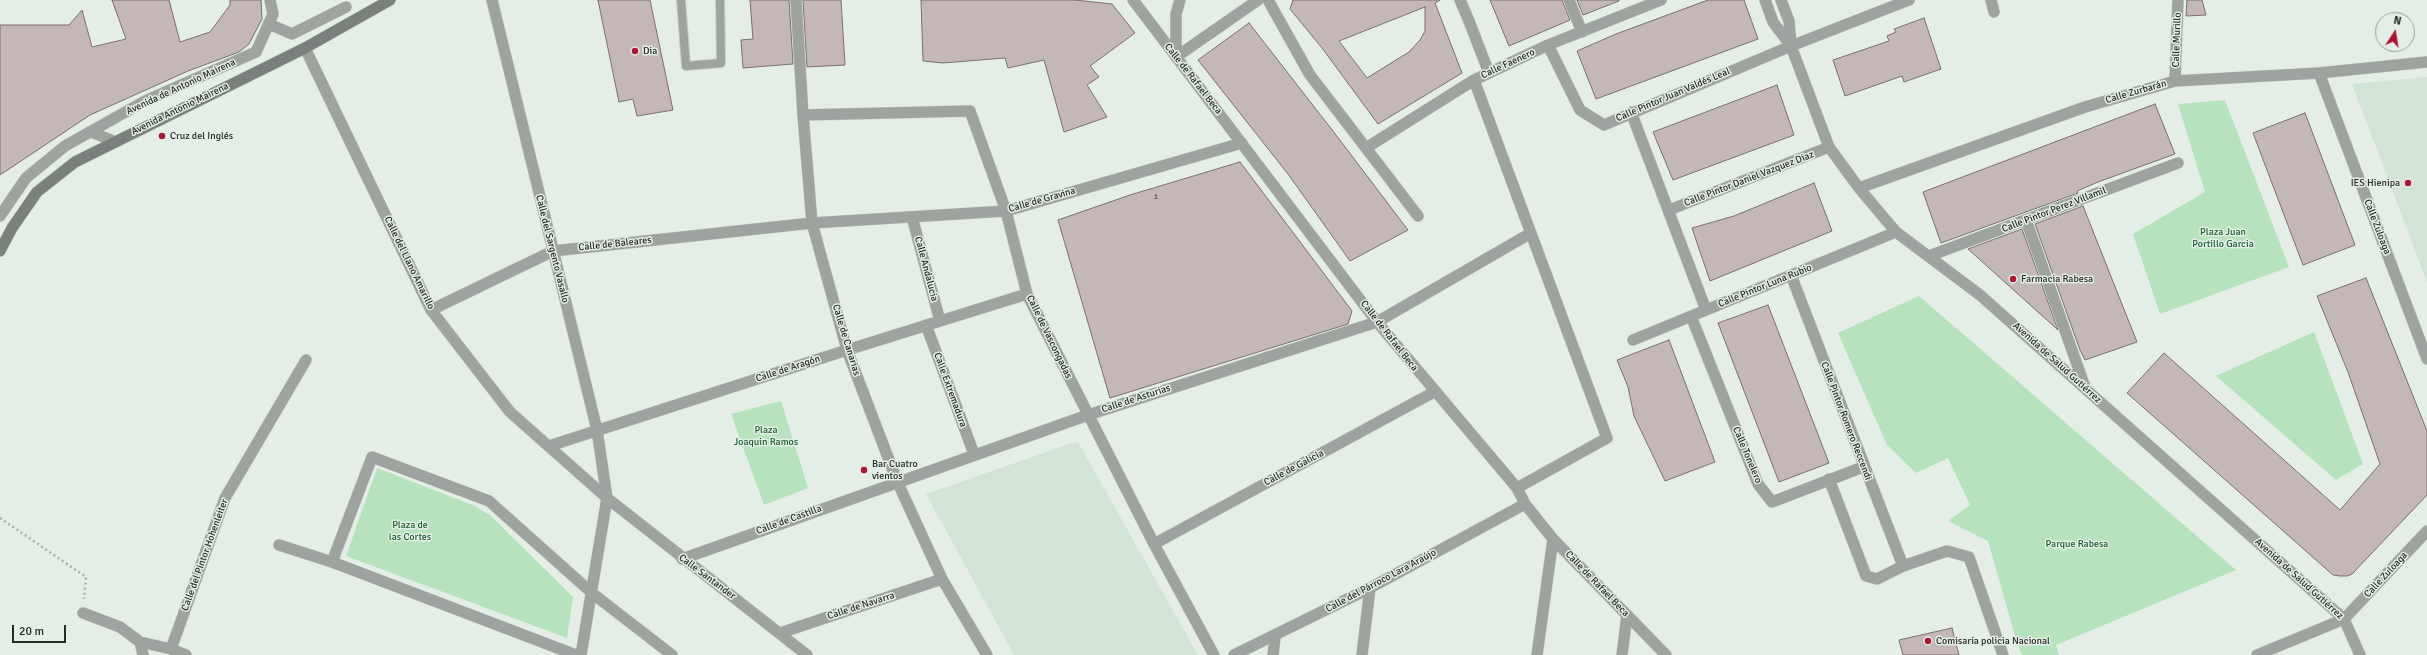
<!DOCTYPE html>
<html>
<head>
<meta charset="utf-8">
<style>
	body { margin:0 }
	#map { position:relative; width:2427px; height:655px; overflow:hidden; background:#e4eee6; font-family:Signika,sans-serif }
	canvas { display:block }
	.north { position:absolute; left:2375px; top:12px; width:40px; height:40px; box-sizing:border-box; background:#e4eee6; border:1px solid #98a09a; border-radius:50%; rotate:12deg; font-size:11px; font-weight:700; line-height:16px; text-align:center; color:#262a27 }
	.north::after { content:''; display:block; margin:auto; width:14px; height:18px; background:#ac1635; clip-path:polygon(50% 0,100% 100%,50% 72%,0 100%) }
	.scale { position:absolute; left:12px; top:625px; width:54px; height:18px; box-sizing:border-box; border:2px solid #262a27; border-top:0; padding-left:5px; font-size:12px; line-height:14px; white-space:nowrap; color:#262a27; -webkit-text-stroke:3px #e4eee6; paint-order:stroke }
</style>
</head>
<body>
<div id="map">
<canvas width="2427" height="655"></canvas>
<div class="north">N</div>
<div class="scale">20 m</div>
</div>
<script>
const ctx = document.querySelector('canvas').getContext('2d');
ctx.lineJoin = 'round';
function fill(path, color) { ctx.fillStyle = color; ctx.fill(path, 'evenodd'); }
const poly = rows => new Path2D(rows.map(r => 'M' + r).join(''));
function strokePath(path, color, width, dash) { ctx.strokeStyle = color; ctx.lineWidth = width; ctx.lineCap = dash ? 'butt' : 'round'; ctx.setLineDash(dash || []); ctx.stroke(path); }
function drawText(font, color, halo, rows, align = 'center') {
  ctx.font = font + ' Signika,sans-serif'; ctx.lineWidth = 3; ctx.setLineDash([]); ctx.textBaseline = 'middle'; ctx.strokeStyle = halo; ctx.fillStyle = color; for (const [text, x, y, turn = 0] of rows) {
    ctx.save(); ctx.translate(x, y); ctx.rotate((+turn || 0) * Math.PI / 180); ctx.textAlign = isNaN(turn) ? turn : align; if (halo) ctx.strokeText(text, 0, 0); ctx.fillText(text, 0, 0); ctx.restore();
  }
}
fill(poly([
	[2427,77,2427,282,2352,84],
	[1078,441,1078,442,1198,655,1014,655,926,494]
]), '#d3e3d6');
fill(poly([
	[2225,100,2289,267,2160,314,2133,234,2205,192,2178,104],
	[1919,296,2236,570,2056,645,2059,655,2022,655,2017,643,1988,541,1948,521,1970,505,1948,458,1916,473,1887,445,1838,333],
	[2314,332,2363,464,2336,480,2216,376],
	[781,401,808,488,764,505,731,414],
	[377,468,475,506,491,516,573,597,567,638,346,556]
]), '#b6e2be');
const building = poly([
	[112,0,169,0,180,42,210,32,230,5,230,0,261,0,262,19,249,44,239,52,188,71,90,115,0,175,0,25,69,25,82,10,92,47,126,39,112,0],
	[598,0,650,0,673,110,637,116,633,99,619,102,598,0],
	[750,0,789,0,793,64,743,68,741,40,753,39,750,0],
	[803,0,841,0,845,65,807,67,803,0],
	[921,0,1075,0,1112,4,1135,33,1090,66,1099,77,1087,85,1107,117,1064,132,1044,60,1008,68,1005,58,943,63,923,61,921,0],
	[1293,0,1440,0,1435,3,1462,73,1378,124,1322,48,1290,9,1293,0],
	[1425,7,1425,31,1420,40,1409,52,1367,78,1339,41,1425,7],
	[1490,0,1562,0,1570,20,1509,46,1490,0],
	[1577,0,1619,0,1619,1,1583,15,1577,0],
	[1708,0,1744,0,1758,39,1596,99,1577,51,1616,34,1708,0],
	[2187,0,2202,0,2206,15,2186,16,2187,0],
	[1924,18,1941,69,1904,82,1902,76,1845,96,1833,60,1889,41,1887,36,1896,32,1894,29,1924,18],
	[1249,23,1336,135,1408,230,1350,261,1288,174,1198,60,1249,23],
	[1777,85,1794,135,1673,180,1653,132,1777,85],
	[2155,104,2175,154,2098,182,2077,191,2078,193,1941,243,1923,192,2155,104],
	[2305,113,2355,245,2303,265,2253,133,2305,113],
	[1240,162,1352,311,1348,324,1110,398,1058,220,1130,195,1240,162],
	[1814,183,1832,231,1710,281,1692,228,1734,216,1814,183],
	[2083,206,2137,342,2085,360,2080,350,2035,224,2083,206],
	[2022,229,2058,330,1968,249,2022,229],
	[2366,278,2427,431,2427,495,2352,574,2347,576,2340,576,2333,575,2127,393,2164,353,2340,510,2380,464,2348,372,2317,296,2366,278],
	[1768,305,1829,463,1779,482,1718,323,1768,305],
	[1669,340,1715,462,1665,481,1634,416,1628,387,1617,360,1669,340],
	[1952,628,1959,655,1903,655,1899,640,1952,628]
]);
fill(building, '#c4b7b7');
strokePath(building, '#7b6f6f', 1);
const service = poly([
	[681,0,686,66,721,63,720,0]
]);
const pedestrian = poly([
	[796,0,803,115],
	[1569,0,1582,32],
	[1469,21,1489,73]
]);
const minor = poly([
	[492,0,597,430,607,498,581,655],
	[1133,0,1377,322,1517,488,1525,504,1553,539,1666,655],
	[1268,0,1310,75,1366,148,1474,80,1548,45,1661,0],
	[1460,0,1469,21],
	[1765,0,1773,22,1791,46,1829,147,1859,188,1896,232,1980,295,2344,619,2360,655],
	[1781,0,1789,21,1791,46],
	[1991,0,1994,12],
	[269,24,292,34,346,7],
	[1548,45,1580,110,1604,125,1791,46,1909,0],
	[305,48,431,310,510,412,607,498,807,655],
	[1176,57,1258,0],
	[1176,57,1176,14,1180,0],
	[2319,73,2427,359],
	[1474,80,1607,438,1517,488],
	[2175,81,2178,0],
	[1631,112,1706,310],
	[91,132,116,142],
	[1366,148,1418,216],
	[1859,188,2085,107,2175,81,2319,73,2427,62],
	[1669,210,1829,147],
	[0,216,26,178,65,146,145,101,256,52,273,14,270,0],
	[912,217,940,321],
	[2026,220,2085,387],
	[1929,256,2178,163],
	[1791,275,1903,566],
	[431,310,553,251,812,223,1006,211,1242,143],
	[1691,316,1758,484,1772,502,1863,467],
	[926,325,974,454],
	[1633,340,1896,232],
	[549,446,847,350,1027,294],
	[1829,479,1866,576,1877,579,1903,566,1947,551,1969,557,2003,655],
	[1154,544,1434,392],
	[279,545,332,562,576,655],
	[682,559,1088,415,1377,322,1531,233],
	[332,562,372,457,489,501,592,593,672,655],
	[83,613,120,627,140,642,171,649,186,655],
	[780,633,942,579],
	[140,642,143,655],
	[171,649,225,498,306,360],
	[987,655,942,579,897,481,847,350,812,223,803,115,970,111,1006,211,1027,294,1154,544,1214,655],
	[1234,655,1370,588,1525,504],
	[1273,655,1275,637],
	[1362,655,1370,588],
	[1537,655,1553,539],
	[1622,655,1627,615]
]);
const tertiary = poly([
	[2257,655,2344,619,2427,531]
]);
const secondary = poly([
	[0,251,12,228,37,192,75,162,305,48,390,0]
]);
strokePath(service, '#c2cbc4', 10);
strokePath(pedestrian, '#c2cbc4', 12);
strokePath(minor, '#c2cbc4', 12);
strokePath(tertiary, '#c2cbc4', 12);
strokePath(secondary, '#c2cbc4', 12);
strokePath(poly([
	[0,518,86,577,84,599]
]), '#a8b1aa', 2.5, [2, 3]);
strokePath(service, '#9fa39f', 8);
strokePath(pedestrian, '#9fa39f', 11);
strokePath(minor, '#9fa39f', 11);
strokePath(tertiary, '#9fa39f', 11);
strokePath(secondary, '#7a807b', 11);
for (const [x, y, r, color] of [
	[635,51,4,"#ac1635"],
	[162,136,4,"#ac1635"],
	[2408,183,4,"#ac1635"],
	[2013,279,4,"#ac1635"],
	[864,470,4,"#ac1635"],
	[1928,641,4,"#ac1635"]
]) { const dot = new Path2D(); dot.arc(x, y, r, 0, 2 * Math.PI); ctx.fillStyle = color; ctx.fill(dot); strokePath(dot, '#e4eee6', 1.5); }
drawText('8px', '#4e4d4b', null, [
	["1",1156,197]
]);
drawText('10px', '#262a27', '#e4eee6', [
	["Calle Murillo",2177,40,-88],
	["Calle Faenero",1508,64,-25],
	["Calle de Rafael Beca",1193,79,52],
	["Avenida de Antonio Mairena",181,87,-25],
	["Calle Zurbarán",2136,92,-16],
	["Calle Pintor Juan Valdés Leal",1673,95,-23],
	["Avenida Antonio Mairena",180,109,-26],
	["Calle Pintor Daniel Vazquez Diaz",1749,179,-21],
	["Calle de Gravina",1042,200,-16],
	["Calle Pintor Perez Villamil",2054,210,-21],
	["Calle Zuloaga",2377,227,69],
	["Calle de Baleares",615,244,-6],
	["Calle del Sargento Vasallo",552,249,76],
	["Calle del Llano Amarillo",409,263,64],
	["Calle Andalucia",926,269,75],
	["Calle Pintor Luna Rubio",1765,286,-22],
	["Calle de Rafael Beca",1389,336,52],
	["Calle de Vascongadas",1049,337,64],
	["Calle de Canarias",846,340,73],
	["Avenida de Salud Gutiérrez",2057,363,42],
	["Calle de Aragón",788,369,-18],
	["Calle Extremadura",950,390,70],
	["Calle de Asturias",1136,399,-18],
	["Calle Pintor Romero Reccendi",1846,421,69],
	["Calle Tonelero",1747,455,67],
	["Calle de Galicia",1294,468,-28],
	["Calle de Castilla",789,520,-20],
	["Calle del Pintor Hohenleiter",205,555,-70],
	["Calle Zuloaga",2386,575,-47],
	["Calle Santander",707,577,37],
	["Avenida de Salud Gutiérrez",2299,579,42],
	["Calle del Párroco Lara Araújo",1381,581,-28],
	["Calle de Rafael Beca",1597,584,46],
	["Calle de Navarra",861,606,-18]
]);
drawText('10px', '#262a27', '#e4eee6', [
	["Dia",643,51],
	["Cruz del Inglés",170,136],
	["IES Hienipa",2400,183,"right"],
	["Farmacia Rabesa",2021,279],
	["Bar Cuatro",872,464],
	["vientos",872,476],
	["Comisaría policia Nacional",1936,641]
], 'left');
drawText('10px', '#195e30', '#e4eee6', [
	["Plaza Juan",2223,232],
	["Portillo Garcia",2223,244],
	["Plaza",766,430],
	["Joaquin Ramos",766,442],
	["Plaza de",410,525],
	["las Cortes",410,537],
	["Parque Rabesa",2077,544]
]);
</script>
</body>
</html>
